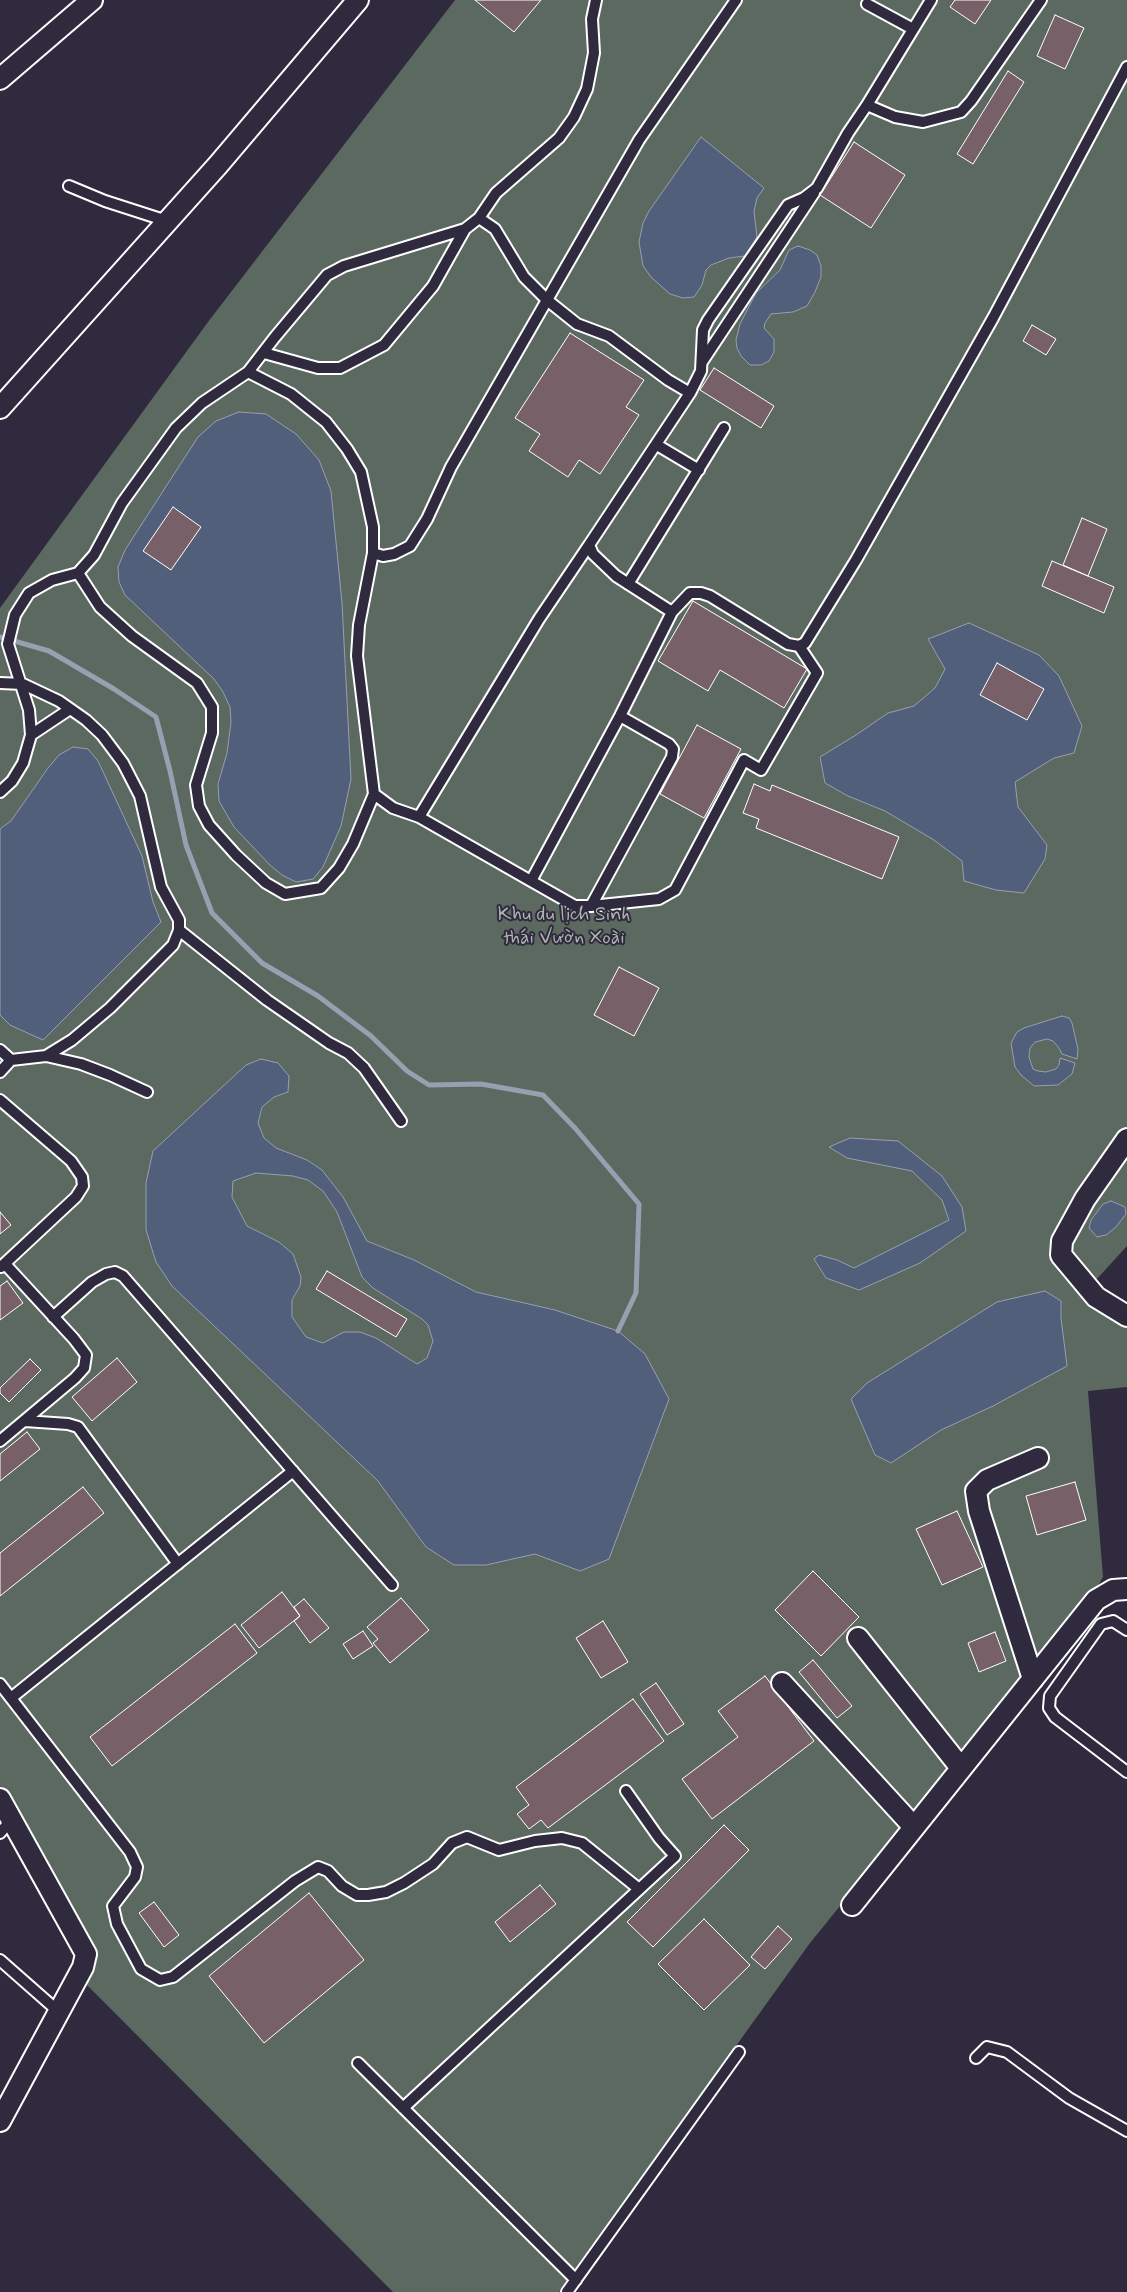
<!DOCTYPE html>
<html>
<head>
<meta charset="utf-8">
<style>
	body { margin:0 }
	canvas { display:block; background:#2f2a3d }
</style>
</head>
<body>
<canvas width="1127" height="2292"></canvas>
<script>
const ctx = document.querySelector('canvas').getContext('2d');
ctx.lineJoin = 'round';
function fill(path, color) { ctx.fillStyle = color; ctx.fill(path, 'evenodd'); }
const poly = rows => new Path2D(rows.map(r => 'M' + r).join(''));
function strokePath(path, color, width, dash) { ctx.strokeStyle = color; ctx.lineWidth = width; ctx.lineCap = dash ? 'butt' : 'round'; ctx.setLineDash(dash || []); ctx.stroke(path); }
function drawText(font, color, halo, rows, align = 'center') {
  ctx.font = font + ' Mynerve,sans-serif'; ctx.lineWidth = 4; ctx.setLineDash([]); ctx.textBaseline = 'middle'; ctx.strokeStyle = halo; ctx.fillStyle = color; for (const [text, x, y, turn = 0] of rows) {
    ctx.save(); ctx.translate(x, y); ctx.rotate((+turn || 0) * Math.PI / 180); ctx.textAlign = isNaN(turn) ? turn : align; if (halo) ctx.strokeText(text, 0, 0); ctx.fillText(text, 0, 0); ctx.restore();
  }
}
fill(poly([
	[455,0,1127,0,1127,1246,1085,1292,1127,1323,1127,1387,1088,1391,1103,1577,1093,1594,810,1943,559,2292,393,2292,83,1981,89,1970,18,1816,0,1786,0,608,208,322]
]), '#5b6960');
const water = poly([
	[701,137,764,188,757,198,754,211,757,237,745,256,729,258,711,265,706,270,702,285,694,297,683,298,670,294,651,277,643,266,639,242,643,223,649,211,701,137],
	[798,246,810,250,817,255,821,266,821,277,815,292,807,306,793,312,771,314,765,323,764,328,774,339,774,352,769,361,761,365,750,365,741,356,737,348,736,340,740,324,756,293,780,270,789,250,798,246],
	[239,412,266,414,296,434,319,460,331,491,342,603,351,779,341,826,323,867,313,879,296,882,282,875,270,865,234,827,219,801,218,784,227,753,231,722,230,707,223,692,214,679,125,595,119,582,118,567,125,550,198,437,216,421,239,412],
	[969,623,1039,655,1059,676,1082,726,1074,753,1054,758,1015,782,1018,807,1047,845,1045,859,1024,893,996,890,964,881,962,861,934,840,885,811,848,796,825,783,820,757,856,735,888,713,914,706,935,688,945,669,928,639,969,623],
	[73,747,88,749,98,761,142,856,153,902,161,922,43,1040,10,1025,0,1015,0,829,11,821,48,768,59,755,73,747],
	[1062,1016,1069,1018,1072,1023,1078,1049,1077,1059,1062,1054,1059,1048,1053,1041,1047,1039,1035,1042,1030,1048,1029,1057,1033,1069,1038,1071,1046,1072,1056,1069,1059,1065,1060,1058,1075,1063,1072,1074,1058,1085,1034,1086,1021,1075,1015,1067,1011,1043,1017,1032,1024,1028,1062,1016],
	[261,1059,278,1063,289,1076,288,1092,274,1097,262,1107,258,1123,264,1138,276,1148,307,1160,322,1170,343,1197,367,1241,414,1260,476,1292,555,1310,618,1331,645,1354,669,1399,609,1559,580,1571,535,1554,486,1565,454,1565,426,1547,378,1481,172,1286,156,1262,146,1230,146,1183,153,1151,246,1065,261,1059],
	[256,1173,293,1176,308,1180,323,1191,337,1212,362,1277,373,1288,422,1319,428,1325,433,1341,427,1358,417,1364,376,1338,360,1332,344,1332,323,1343,306,1337,292,1317,292,1300,300,1286,301,1277,293,1254,279,1242,247,1226,232,1197,233,1181,256,1173],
	[850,1138,898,1141,942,1176,962,1207,966,1231,920,1263,859,1290,826,1278,814,1259,819,1255,837,1260,854,1268,949,1220,942,1200,912,1171,847,1158,829,1147,850,1138],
	[1111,1201,1125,1207,1126,1214,1116,1227,1106,1235,1097,1237,1089,1228,1091,1220,1103,1204,1111,1201],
	[1045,1291,1061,1301,1061,1318,1067,1366,993,1406,941,1430,891,1463,875,1455,851,1399,867,1383,997,1302,1045,1291]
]);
fill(water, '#525f7b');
strokePath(water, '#979fb0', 1);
strokePath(poly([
	[0,637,49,651,114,689,156,717,170,771,186,845,212,913,262,963,318,996,371,1036,407,1071,429,1085,481,1084,543,1095,575,1128,639,1204,636,1293,618,1331]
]), '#979fb0', 5);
const building = poly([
	[475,0,541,0,514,32,475,0],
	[955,0,991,0,975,24,950,7,955,0],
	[1055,15,1084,28,1065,69,1037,56,1055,15],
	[1008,71,1024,82,973,164,957,154,1008,71],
	[854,142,905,175,871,228,820,195,854,142],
	[1032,325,1056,339,1046,355,1023,341,1032,325],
	[570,333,644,380,626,407,639,415,600,474,579,460,568,477,529,451,540,434,515,418,570,333],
	[714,368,774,406,761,428,700,390,714,368],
	[173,507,201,527,171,570,143,551,173,507],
	[1082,518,1107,529,1088,576,1063,565,1082,518],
	[1052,561,1114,587,1104,613,1042,586,1052,561],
	[693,601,807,669,784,708,720,670,708,691,658,661,693,601],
	[997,663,1044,689,1027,720,980,695,997,663],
	[697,725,741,749,704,818,660,794,697,725],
	[754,784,770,791,772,785,899,837,882,879,756,828,759,819,743,813,754,784],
	[619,967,659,988,634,1036,594,1015,619,967],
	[0,1212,11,1225,0,1234,0,1212],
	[327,1271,407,1319,396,1337,316,1289,327,1271],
	[7,1281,23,1303,0,1320,0,1286,7,1281],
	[117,1358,137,1382,92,1421,72,1397,117,1358],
	[30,1359,41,1370,9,1402,0,1393,0,1388,30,1359],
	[27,1432,40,1449,0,1481,0,1454,27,1432],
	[1075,1482,1086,1520,1037,1535,1026,1496,1075,1482],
	[83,1487,104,1513,0,1596,0,1553,83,1487],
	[957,1511,983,1567,942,1585,916,1529,957,1511],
	[813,1571,859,1617,821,1656,775,1610,813,1571],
	[282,1592,300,1616,259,1648,241,1625,282,1592],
	[401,1598,429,1630,390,1663,373,1643,378,1639,367,1627,401,1598],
	[304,1599,329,1628,310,1643,294,1621,300,1616,294,1607,304,1599],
	[603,1621,628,1662,601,1678,576,1638,603,1621],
	[235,1624,257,1653,112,1766,90,1737,235,1624],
	[363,1631,373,1646,353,1659,343,1644,363,1631],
	[995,1632,1006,1661,979,1672,968,1643,995,1632],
	[813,1660,852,1706,837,1718,799,1672,813,1660],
	[765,1676,814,1741,712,1819,682,1779,738,1737,718,1711,765,1676],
	[656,1683,684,1724,667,1735,640,1694,656,1683],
	[633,1699,664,1741,548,1828,541,1820,529,1829,517,1814,529,1805,516,1787,633,1699],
	[724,1825,749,1850,653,1947,627,1922,724,1825],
	[540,1885,556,1904,510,1942,495,1922,540,1885],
	[309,1893,364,1960,264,2043,209,1976,309,1893],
	[154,1902,179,1935,164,1947,139,1913,154,1902],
	[704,1919,750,1965,704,2010,658,1964,704,1919],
	[778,1926,792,1939,765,1969,751,1957,778,1926]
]);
fill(building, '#776067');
strokePath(building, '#fff', 1);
const lane = poly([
	[867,4,913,29],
	[867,105,931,0],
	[69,186,105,201,167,221],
	[479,218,495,229,524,277,547,300,577,324,609,336,668,380,690,393,589,545,593,554,616,576,672,612],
	[264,353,318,368,340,368,384,345,433,286,465,229],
	[702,362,814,193],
	[248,372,291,394,326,422,347,449,361,472,373,527,373,553,383,556,394,554,410,546,427,519,451,467,639,140,736,0],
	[690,393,701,371,703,330,708,320,788,205,804,198,817,188,848,133,867,105,895,117,923,122,961,112,971,101,1041,0],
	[657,445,699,470],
	[373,553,359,625,357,656,374,794,393,808,419,817,531,881],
	[78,573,100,607,132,636,197,683,212,707,212,733,196,785,199,806,209,825,236,855,266,883,285,894,321,888,339,868,353,844,374,794],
	[628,584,724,428],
	[0,683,23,684,59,701,86,720,102,735,123,763,140,796,161,887,179,920,179,930,173,945,110,1008,72,1040,46,1056,11,1060,0,1072],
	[620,716,669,744,673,749,672,757,591,906,575,906,531,881,620,716,672,612,690,593,701,593,710,596,788,644,799,646,805,643,856,560,993,318,1127,67],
	[31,735,70,709],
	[0,792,12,781,23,763,31,735,29,710,8,644,15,615,29,593,52,580,78,573,94,555,122,503,176,428,202,403,248,372,275,337,327,275,344,266,465,229,479,218,496,193,559,138,574,117,587,89,594,53,592,19,596,0],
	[419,817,539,619,589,545],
	[591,906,659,899,675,890,744,760,761,770,817,673,799,646],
	[179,930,267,1000,329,1043,348,1053,364,1068,401,1121],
	[0,1050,11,1060],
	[46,1056,81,1064,110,1075,147,1092],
	[0,1100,71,1161,82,1177,83,1186,76,1197,1,1267],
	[53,1317,92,1282,106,1274,115,1272,123,1276,392,1585],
	[25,1421,68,1424,78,1427,178,1564],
	[0,1441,75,1378,84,1368,86,1355,74,1339,5,1264],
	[1127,1630,1113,1621,1101,1624,1050,1696,1049,1708,1055,1717,1127,1772],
	[0,1684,130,1852,137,1867,135,1877,113,1906,117,1924,141,1969,160,1980,173,1977,295,1881,318,1867,328,1871,342,1886,357,1895,368,1895,386,1892,404,1883,433,1864,452,1843,467,1837,499,1850,535,1841,562,1838,582,1843,639,1889],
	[11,1698,293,1471],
	[0,1833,12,1819],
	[0,1960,59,2012],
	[976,2058,987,2047,1007,2052,1069,2098,1127,2131],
	[358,2063,576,2280],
	[403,2108,675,1856,659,1838,626,1791],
	[567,2292,739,2052]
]);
const street = poly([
	[0,79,92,0],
	[0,408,218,165,358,0],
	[1127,1139,1085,1199,1062,1241,1061,1255,1096,1297,1127,1316],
	[858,1638,961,1768],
	[1033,1679,979,1511,976,1491,987,1480,1038,1458],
	[782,1683,913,1826],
	[0,1799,86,1954,83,1967,0,2121],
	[852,1905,1096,1600,1113,1590,1127,1589]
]);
strokePath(lane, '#fff', 14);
strokePath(street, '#fff', 24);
strokePath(lane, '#2f2a3d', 10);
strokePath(street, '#2f2a3d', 20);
drawText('20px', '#adb4b0', '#2f2a3d', [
	["Khu du lịch Sinh",564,916],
	["thái Vườn Xoài",564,939]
]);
</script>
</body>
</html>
